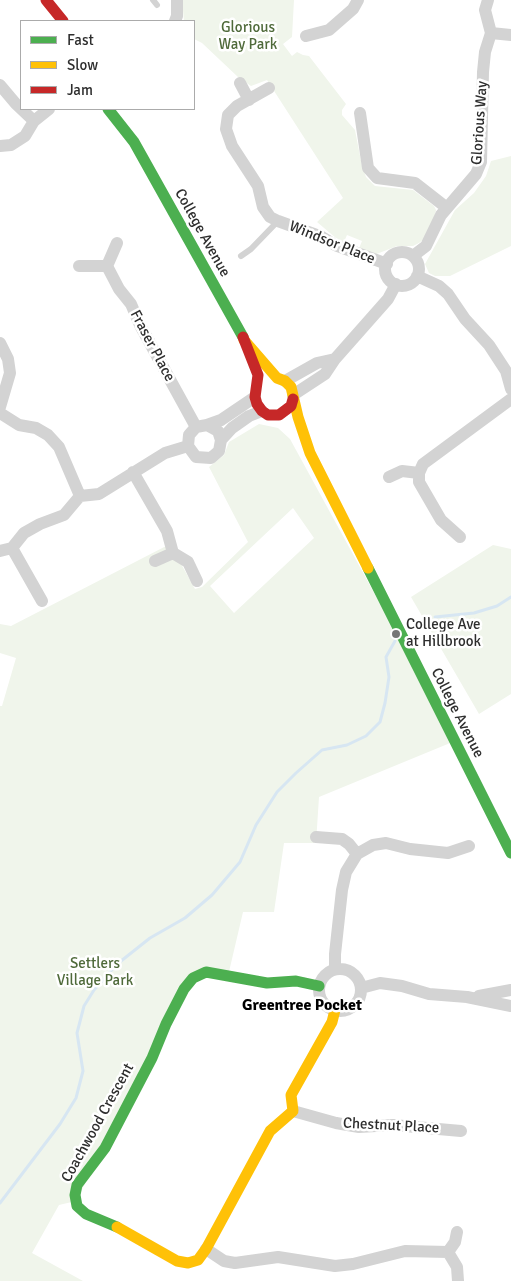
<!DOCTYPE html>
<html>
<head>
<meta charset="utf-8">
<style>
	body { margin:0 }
	#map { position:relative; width:511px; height:1281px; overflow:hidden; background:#fff; font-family:Signika,sans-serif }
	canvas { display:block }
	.legend { position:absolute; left:20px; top:20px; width:175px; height:90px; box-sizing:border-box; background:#fff; border:1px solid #ababab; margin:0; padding:6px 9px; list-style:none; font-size:15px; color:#2e2e2e }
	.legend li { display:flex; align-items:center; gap:10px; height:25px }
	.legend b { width:25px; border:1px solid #ababab }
</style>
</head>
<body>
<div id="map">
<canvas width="511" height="1281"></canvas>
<ul class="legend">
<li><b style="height:6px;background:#4caf50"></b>Fast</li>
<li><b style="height:6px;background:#ffc107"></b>Slow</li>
<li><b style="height:6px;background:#c62828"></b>Jam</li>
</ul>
</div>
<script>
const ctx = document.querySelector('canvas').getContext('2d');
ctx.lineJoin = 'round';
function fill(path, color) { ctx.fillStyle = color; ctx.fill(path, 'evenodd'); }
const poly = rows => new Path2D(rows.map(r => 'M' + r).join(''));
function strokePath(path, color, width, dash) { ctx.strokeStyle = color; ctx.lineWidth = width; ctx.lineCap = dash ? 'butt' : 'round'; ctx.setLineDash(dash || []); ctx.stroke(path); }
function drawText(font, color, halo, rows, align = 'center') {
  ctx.font = font + ' Signika,sans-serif'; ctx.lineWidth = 5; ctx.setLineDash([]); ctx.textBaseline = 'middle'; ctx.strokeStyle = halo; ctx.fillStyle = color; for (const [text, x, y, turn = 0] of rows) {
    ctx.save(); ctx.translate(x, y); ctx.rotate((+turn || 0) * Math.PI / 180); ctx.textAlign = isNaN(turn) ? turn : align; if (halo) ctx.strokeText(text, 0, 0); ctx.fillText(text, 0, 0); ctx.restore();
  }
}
fill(poly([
	[182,0,294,0,292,37,283,44,292,56,297,52,303,55,309,56,346,104,342,110,342,115,355,130,362,166,366,177,375,186,413,190,434,206,436,210,434,221,425,238,419,243,413,246,397,246,374,255,358,251,362,241,347,235,343,244,317,222,343,198,267,80,251,86,238,77,202,43,194,39,194,21,184,21],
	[511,156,511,246,450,276,435,276,429,273,425,264,455,210,474,193,486,176,491,161],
	[259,424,278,428,290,439,455,741,319,797,316,843,284,843,274,912,243,912,228,976,193,978,76,1201,59,1205,32,1253,83,1281,0,1281,0,706,2,706,16,658,0,653,0,624,11,626,170,544,195,589,202,587,248,542,209,467,224,455,229,442],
	[293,508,314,538,234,613,210,586],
	[493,545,511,549,511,694,479,714,411,597]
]), '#f0f5eb');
strokePath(poly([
	[435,617,474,613,497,606,511,597],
	[0,1203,60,1124,76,1098,83,1071,77,1033,84,1006,94,990,116,965,150,938,185,918,212,895,240,862,256,825,277,792,296,773,322,750,347,745,366,736,380,722,385,703,389,677,386,657,395,641]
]), '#d7e6f2', 3);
strokePath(poly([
	[153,0,157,5],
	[241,256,251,249,278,221]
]), '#d3d3d3', 6);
strokePath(poly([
	[175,21,177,16,177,0],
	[491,33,511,35],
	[306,36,329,30,353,9,358,0],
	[240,83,249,100],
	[0,85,16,104,34,121],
	[269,88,237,106,228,115,226,129,232,146,258,186,263,207,270,217,278,221,322,237,335,245,387,264],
	[360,113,368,168,377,178,415,183,447,208],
	[0,146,11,145,25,136,34,121,49,109],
	'385 269a17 17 0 1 1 34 0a17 17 0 1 1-34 0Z',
	[413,256,426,246,441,215,476,174,481,162,483,72,485,52,491,33,485,10,488,0],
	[79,266,107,266,117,243],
	[107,266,119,289,131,304,140,325,196,427],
	[417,276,439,286,448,294,465,319,489,345,506,371,511,389],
	[0,343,8,359,10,373,0,407],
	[285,381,317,363,335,359],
	[293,395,325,374,335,359,388,299,396,284],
	[0,413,19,425,36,428,48,435,59,447,80,496],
	[207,425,221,420,255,397],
	[221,440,218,431,207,425,196,427,189,435,188,446,196,457,211,458,219,451,221,440,232,428,249,416,262,411],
	[133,472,167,531,173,553],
	[389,477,402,471,419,473],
	[460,537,441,520,419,482,419,473,423,464,511,399],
	[12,548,42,601],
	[0,551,12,548,24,533,40,524,64,515,80,496,99,494,165,453,188,446],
	[155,561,173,553,188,562,197,581],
	[316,837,342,839,349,844,357,854],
	[335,969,335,954,342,890,346,872,357,854,373,845,386,843,410,849,448,853,469,846],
	'319 990a21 21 0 1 1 42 0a21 21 0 1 1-42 0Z',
	[361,988,380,983,402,986,429,994,467,997,511,1006],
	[479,996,511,990],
	[293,1111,336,1123,359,1127,393,1125,461,1131],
	[457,1232,455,1242,448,1252,457,1267,458,1281],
	[206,1249,224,1261,235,1263,278,1257,335,1266,353,1264,405,1251,448,1252]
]), '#d3d3d3', 12);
strokePath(poly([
	[108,109,134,142,243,337],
	[368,568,511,853],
	[117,1227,86,1214,77,1206,75,1195,77,1185,105,1148,152,1058,166,1024,184,989,193,978,206,972,267,983,296,981,319,986]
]), '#4caf50', 11);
strokePath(poly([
	[244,340,277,378,285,381,291,387,298,417,310,453,368,568],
	[117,1227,177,1261,188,1263,198,1260,206,1249,270,1131,293,1111,291,1095,332,1022,335,1010]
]), '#ffc107', 11);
strokePath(poly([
	[46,0,63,21],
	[243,337,258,375,255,397,257,404,262,411,268,415,279,415,291,406,293,399]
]), '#c62828', 11);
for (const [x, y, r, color] of [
	[396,634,5,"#777"]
]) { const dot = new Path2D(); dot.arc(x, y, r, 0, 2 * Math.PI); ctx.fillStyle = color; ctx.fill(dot); strokePath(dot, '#fff', 2); }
drawText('15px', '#4f6a3a', '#fff', [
	["Glorious",248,28],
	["Way Park",248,45],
	["Settlers",95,964],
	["Village Park",95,981]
]);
drawText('15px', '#2e2e2e', '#fff', [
	["Glorious Way",480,123,-86],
	["College Avenue",202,233,61],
	["Windsor Place",332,243,22],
	["Fraser Place",152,346,62],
	["College Avenue",457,713,63],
	["Coachwood Crescent",98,1123,-61],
	["Chestnut Place",391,1126,3]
]);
drawText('15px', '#2e2e2e', '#fff', [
	["College Ave",406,625],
	["at Hillbrook",406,642]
], 'left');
drawText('bold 16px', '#000', '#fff', [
	["Greentree Pocket",302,1006]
]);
</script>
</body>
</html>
